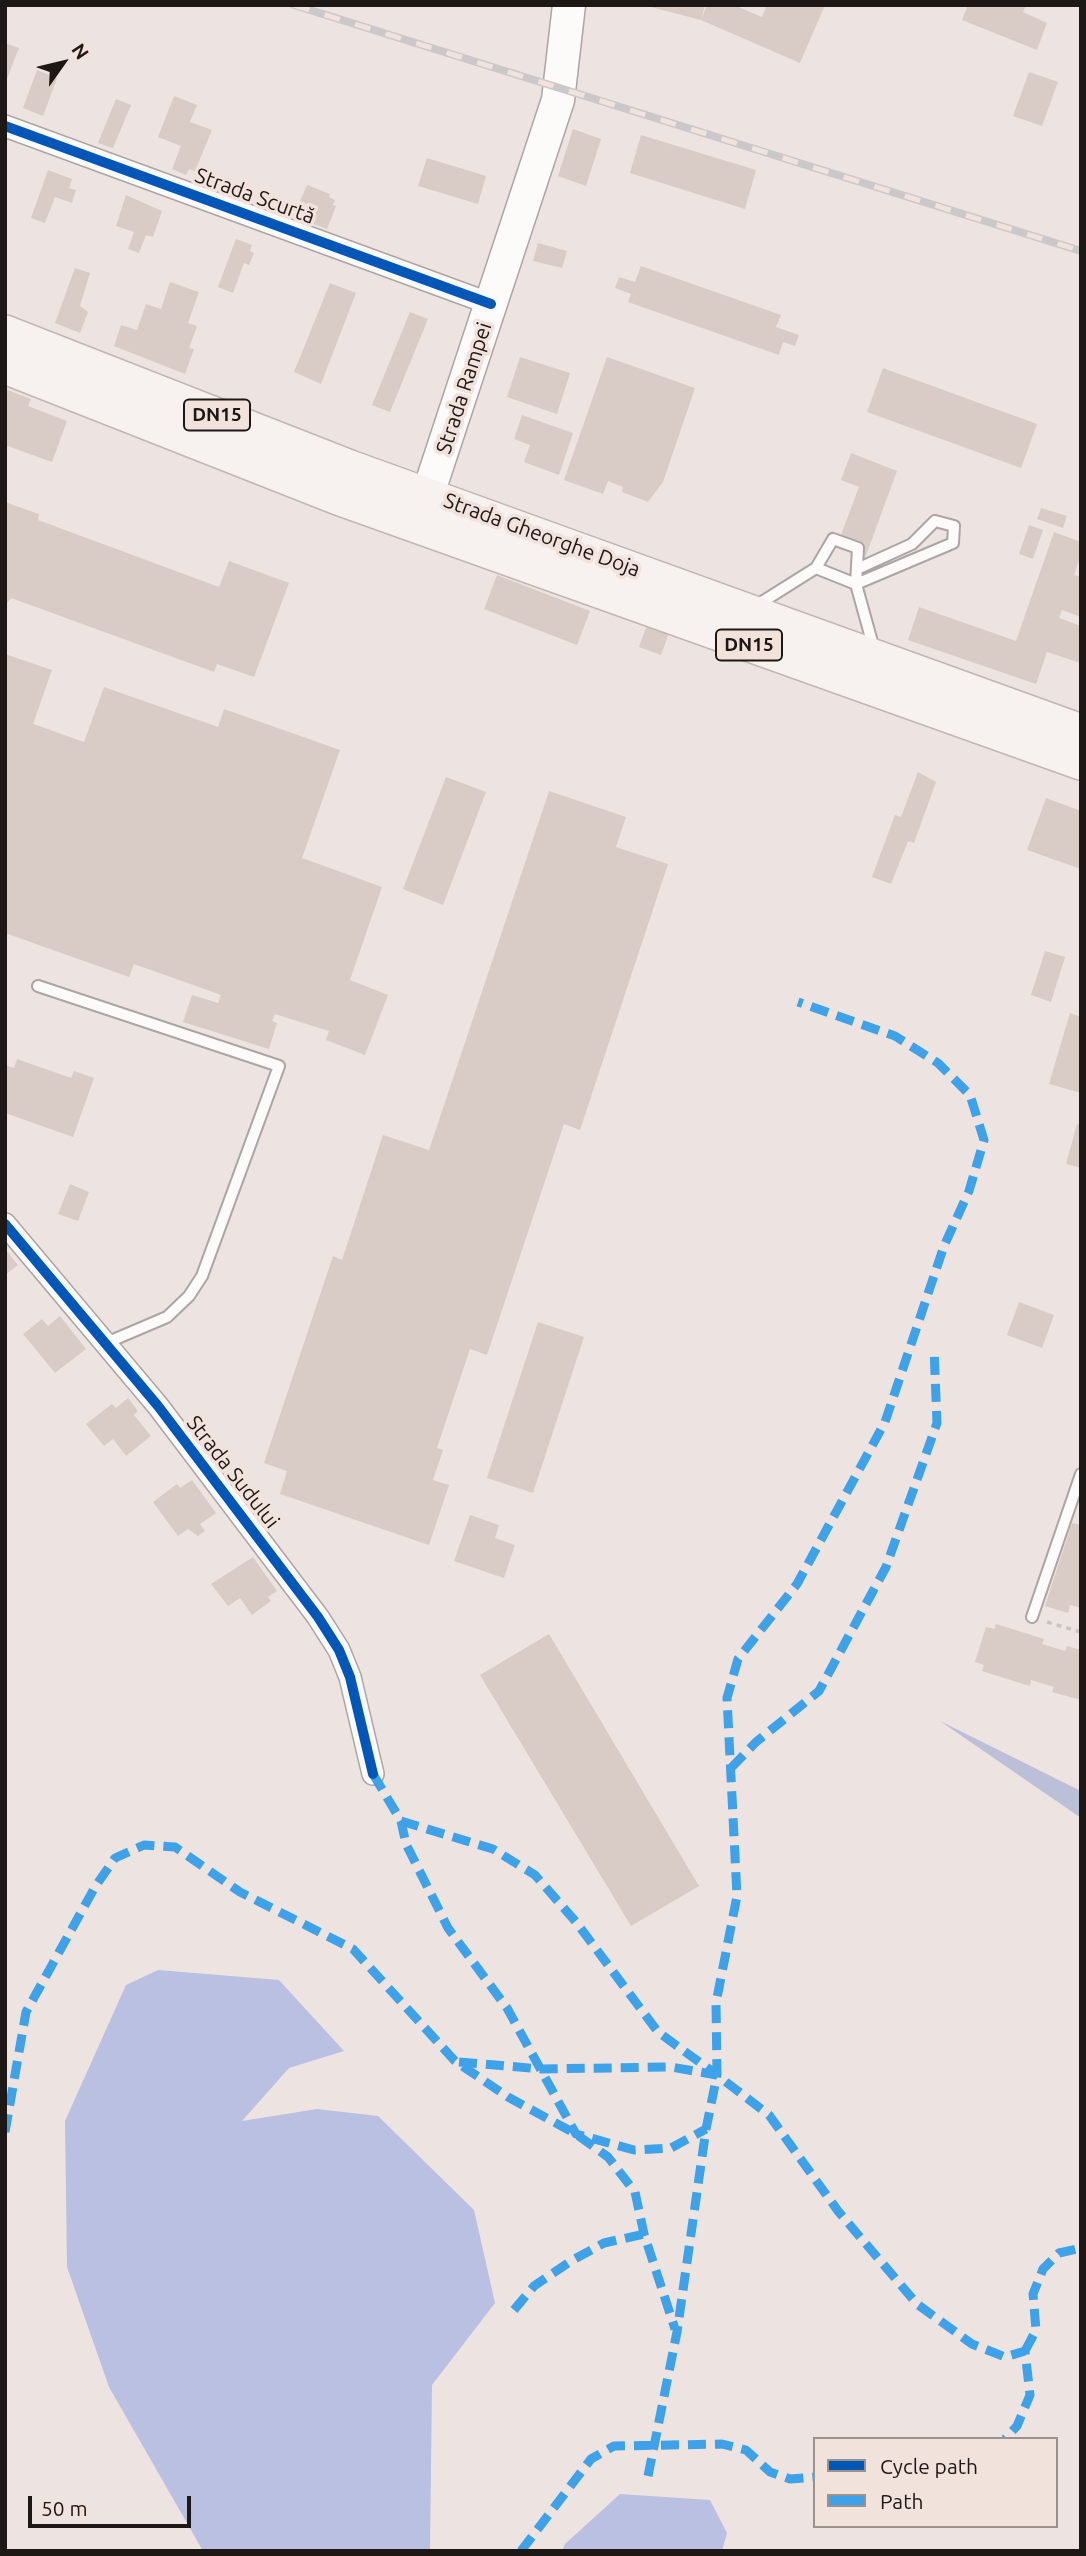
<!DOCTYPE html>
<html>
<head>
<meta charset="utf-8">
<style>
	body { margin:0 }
	#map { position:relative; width:1086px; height:2556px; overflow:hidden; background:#ede4e1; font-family:Ubuntu,sans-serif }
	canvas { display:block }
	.frame { position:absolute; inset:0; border:7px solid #1d1715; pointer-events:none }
	.legend { position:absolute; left:813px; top:2437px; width:245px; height:91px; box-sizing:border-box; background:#f2e2dc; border:2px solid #9d918c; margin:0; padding:9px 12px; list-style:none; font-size:21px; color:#1d1715 }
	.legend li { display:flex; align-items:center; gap:14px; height:35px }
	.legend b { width:35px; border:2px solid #9d918c }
	.north { position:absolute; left:28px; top:28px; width:70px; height:70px; -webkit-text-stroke:5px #f2e2dc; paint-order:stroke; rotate:56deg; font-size:19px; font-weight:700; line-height:28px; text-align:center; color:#1d1715 }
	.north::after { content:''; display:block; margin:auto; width:24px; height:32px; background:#1d1715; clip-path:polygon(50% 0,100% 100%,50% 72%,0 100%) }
	.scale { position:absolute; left:28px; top:2496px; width:163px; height:32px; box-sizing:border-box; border:4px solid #1d1715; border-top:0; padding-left:9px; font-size:21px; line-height:24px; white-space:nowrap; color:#1d1715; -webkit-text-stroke:5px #f2e2dc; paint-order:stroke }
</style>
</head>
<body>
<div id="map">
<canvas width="1086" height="2556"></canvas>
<div class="frame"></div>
<ul class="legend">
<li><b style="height:9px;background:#0057b8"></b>Cycle path</li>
<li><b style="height:9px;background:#3da2ea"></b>Path</li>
</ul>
<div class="north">N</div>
<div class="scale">50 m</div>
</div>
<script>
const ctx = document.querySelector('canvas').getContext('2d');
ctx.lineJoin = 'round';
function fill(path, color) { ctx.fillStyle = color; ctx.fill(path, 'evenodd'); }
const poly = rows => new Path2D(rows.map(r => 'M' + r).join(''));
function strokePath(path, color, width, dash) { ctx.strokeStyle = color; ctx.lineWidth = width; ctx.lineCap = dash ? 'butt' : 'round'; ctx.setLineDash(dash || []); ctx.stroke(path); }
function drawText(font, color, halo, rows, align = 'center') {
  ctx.font = font + ' Ubuntu,sans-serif'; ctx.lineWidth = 7; ctx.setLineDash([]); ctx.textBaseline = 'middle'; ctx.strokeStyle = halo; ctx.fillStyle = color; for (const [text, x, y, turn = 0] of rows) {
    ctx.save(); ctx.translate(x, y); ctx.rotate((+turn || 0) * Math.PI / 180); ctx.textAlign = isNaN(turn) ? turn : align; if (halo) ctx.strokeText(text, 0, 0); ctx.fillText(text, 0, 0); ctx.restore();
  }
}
fill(poly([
	[940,1721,1081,1791,1081,1818]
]), '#bbbfd7');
fill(poly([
	[158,1970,279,1980,344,2051,289,2068,242,2121,317,2109,378,2116,474,2210,495,2303,432,2385,430,2551,203,2551,109,2387,67,2267,65,2121,126,1985],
	[620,2494,710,2500,727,2533,722,2551,562,2551,565,2544]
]), '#b9c0e1');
fill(poly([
	[705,5,701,20,707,5,734,5,762,17,767,5,825,5,800,63,701,20,647,6],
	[968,5,1026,5,1023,12,1047,23,1037,50,962,20],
	[5,43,19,48,5,84],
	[37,70,57,78,43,116,23,108],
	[1029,72,1058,82,1042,126,1013,116],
	[174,96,197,105,190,122,212,130,195,171,189,169,186,175,172,169,181,146,158,137],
	[116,99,131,105,113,148,98,143],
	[573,129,601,139,586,186,558,176],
	[641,135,756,170,745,209,630,173],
	[427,158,486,176,478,204,418,186],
	[48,170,72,179,69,188,76,190,72,203,55,197,45,223,31,218],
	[307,185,330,194,329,197,335,200,333,205,336,206,327,229,295,217,298,211,304,213,307,204,300,201],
	[126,195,162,211,153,237,146,235,139,253,128,249,134,232,116,226],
	[236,239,252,245,250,251,254,253,249,265,244,263,233,293,218,287],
	[538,243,567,251,562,268,533,261],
	[641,266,781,315,776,327,799,335,795,346,783,342,779,355,628,302,631,294,615,288,619,277,635,282],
	[75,268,90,273,80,306,88,312,80,333,55,323],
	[170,282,199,292,188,323,197,326,189,348,194,349,185,374,114,346,121,325,137,330,146,304,161,309],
	[330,283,356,293,321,384,294,372],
	[410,312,428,319,390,412,372,405],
	[520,357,570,373,557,414,507,397],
	[607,357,695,388,663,482,648,502,622,492,623,487,608,481,603,494,564,480],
	[883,368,1037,424,1021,468,867,412],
	[5,389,31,399,28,406,67,421,52,462,5,445],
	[522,415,573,433,559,475,524,462,530,445,514,439],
	[851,453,897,471,865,558,836,548,859,487,841,480],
	[5,502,39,514,38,520,219,587,229,561,289,583,254,677,217,664,214,672,11,598,5,606],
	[1041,508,1067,516,1063,528,1037,519],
	[1029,525,1043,530,1033,559,1019,554],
	[1054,532,1081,542,1081,555,1074,575,1081,577,1081,617,1062,610,1059,618,1081,626,1081,663,1047,652,1036,684,908,640,919,607,1016,641],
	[497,575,590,611,577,645,484,609],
	[647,625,669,633,661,655,639,647],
	[5,654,52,670,33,724,84,742,104,687,218,727,224,709,340,750,302,858,382,887,350,980,388,995,365,1055,326,1040,329,1031,275,1014,272,1021,277,1023,269,1049,183,1022,192,995,218,1003,221,995,134,964,129,977,5,933],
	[918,772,936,782,914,843,908,841,891,884,872,877,895,815,901,817],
	[446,777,486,792,443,905,403,889],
	[549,791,626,817,616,847,668,864,580,1130,564,1124,487,1355,470,1349,437,1448,443,1450,433,1480,449,1485,429,1545,280,1494,287,1471,264,1463,333,1256,342,1260,383,1135,429,1150],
	[1046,798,1081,811,1081,869,1027,850],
	[1045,951,1065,957,1051,1002,1031,995],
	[1070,1013,1081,1017,1081,1093,1049,1084],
	[17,1059,71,1078,74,1071,94,1078,73,1137,5,1113,5,1065,14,1068],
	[1077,1124,1081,1125,1081,1168,1066,1164],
	[70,1184,89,1192,78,1221,58,1214],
	[5,1249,18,1265,5,1275],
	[1019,1302,1054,1315,1042,1348,1007,1335],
	[60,1316,86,1349,55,1373,23,1334,42,1319,48,1326],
	[538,1322,584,1337,533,1493,487,1478],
	[128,1398,138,1411,134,1415,151,1436,126,1456,113,1439,104,1446,86,1424,112,1404,116,1408],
	[192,1480,216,1513,200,1524,205,1531,198,1536,188,1529,178,1536,153,1502,177,1484,180,1488],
	[470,1515,499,1525,495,1538,515,1545,504,1578,454,1561],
	[1072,1523,1081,1525,1081,1608,1070,1605,1068,1613,1045,1606],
	[253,1557,277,1591,268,1597,271,1601,252,1615,240,1598,228,1606,211,1584],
	[996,1624,1044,1639,1042,1644,1065,1651,1067,1646,1081,1650,1081,1700,1052,1692,1054,1687,1031,1680,1030,1686,982,1671,984,1665,975,1662,986,1627,995,1629],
	[549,1634,699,1886,631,1926,480,1675]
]), '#d9cbc5');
const service = poly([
	[816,568,833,539,858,548,856,584,953,543,954,526,935,521,912,544,857,569],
	[754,607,816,568,856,584,874,649],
	[38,986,279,1066,202,1276,189,1296,167,1317,106,1343],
	[1032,1617,1081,1474]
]);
const minor = poly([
	[5,126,491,304],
	[5,1224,158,1406,318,1617,339,1650,350,1677,373,1774]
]);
const secondary = poly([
	[420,518,558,100,569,5]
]);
const primary = poly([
	[5,333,350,468,1081,732],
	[5,366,338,497,1081,762]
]);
strokePath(service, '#aca5a3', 14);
strokePath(minor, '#aca5a3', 24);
strokePath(secondary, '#aca5a3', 35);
strokePath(primary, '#c2b6b3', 38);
strokePath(poly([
	[1047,1622,1081,1632]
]), '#c8c6c4', 3.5, [5, 5]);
strokePath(service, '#fcfbfa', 10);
strokePath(minor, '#fcfbfa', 21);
strokePath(secondary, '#fcfbfa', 32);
strokePath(primary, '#f7f2f0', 35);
const rail = poly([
	[294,5,1081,251]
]);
strokePath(rail, '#cac8c8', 8);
strokePath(rail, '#f2e2dc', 5, [16]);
strokePath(poly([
	[731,1768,756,1742,819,1691,886,1567,937,1423,934,1349],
	[373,1774,401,1821,406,1844,448,1928,507,2008,576,2134,634,2150,671,2148,706,2129],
	[401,1821,493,1849,535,1875,576,1922,658,2032,713,2072],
	[459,2062,541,2069,671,2067,717,2075,769,2115,838,2211,917,2304,972,2344,1005,2357,1025,2351,1030,2395,1017,2426,1005,2439],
	[5,2132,26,2012,95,1887,115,1858,144,1845,175,1847,240,1892,353,1949,455,2061,508,2097,576,2134,608,2157,635,2192,644,2234,675,2329],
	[514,2310,534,2286,571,2261,604,2243,644,2234],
	[1025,2351,1036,2330,1033,2294,1043,2269,1059,2253,1081,2248],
	[648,2476,677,2332,706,2129,717,2075,716,2003,737,1896,727,1698,738,1659,797,1584,885,1422,944,1246,969,1191,984,1140,970,1095,938,1063,895,1036,798,1002],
	[521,2551,591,2459,614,2446,722,2444,746,2450,770,2472,790,2479,815,2477]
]), '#3da2ea', 9, [18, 9]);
strokePath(poly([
	[5,126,491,304],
	[5,1224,158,1406,318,1617,339,1650,350,1677,373,1774]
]), '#0057b8', 10);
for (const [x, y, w] of [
	[217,415,66],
	[749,645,66]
]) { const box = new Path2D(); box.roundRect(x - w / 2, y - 15.5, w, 31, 5); ctx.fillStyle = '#f2e2dc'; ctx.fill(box); strokePath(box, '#1d1715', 2); }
drawText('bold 19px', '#1d1715', null, [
	["DN15",217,415],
	["DN15",749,645]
]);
drawText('21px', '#1d1715', '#f2e2dc', [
	["Strada Scurtă",255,196,20],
	["Strada Rampei",464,388,-72],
	["Strada Gheorghe Doja",542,535,20],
	["Strada Sudului",233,1472,52]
]);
</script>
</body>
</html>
